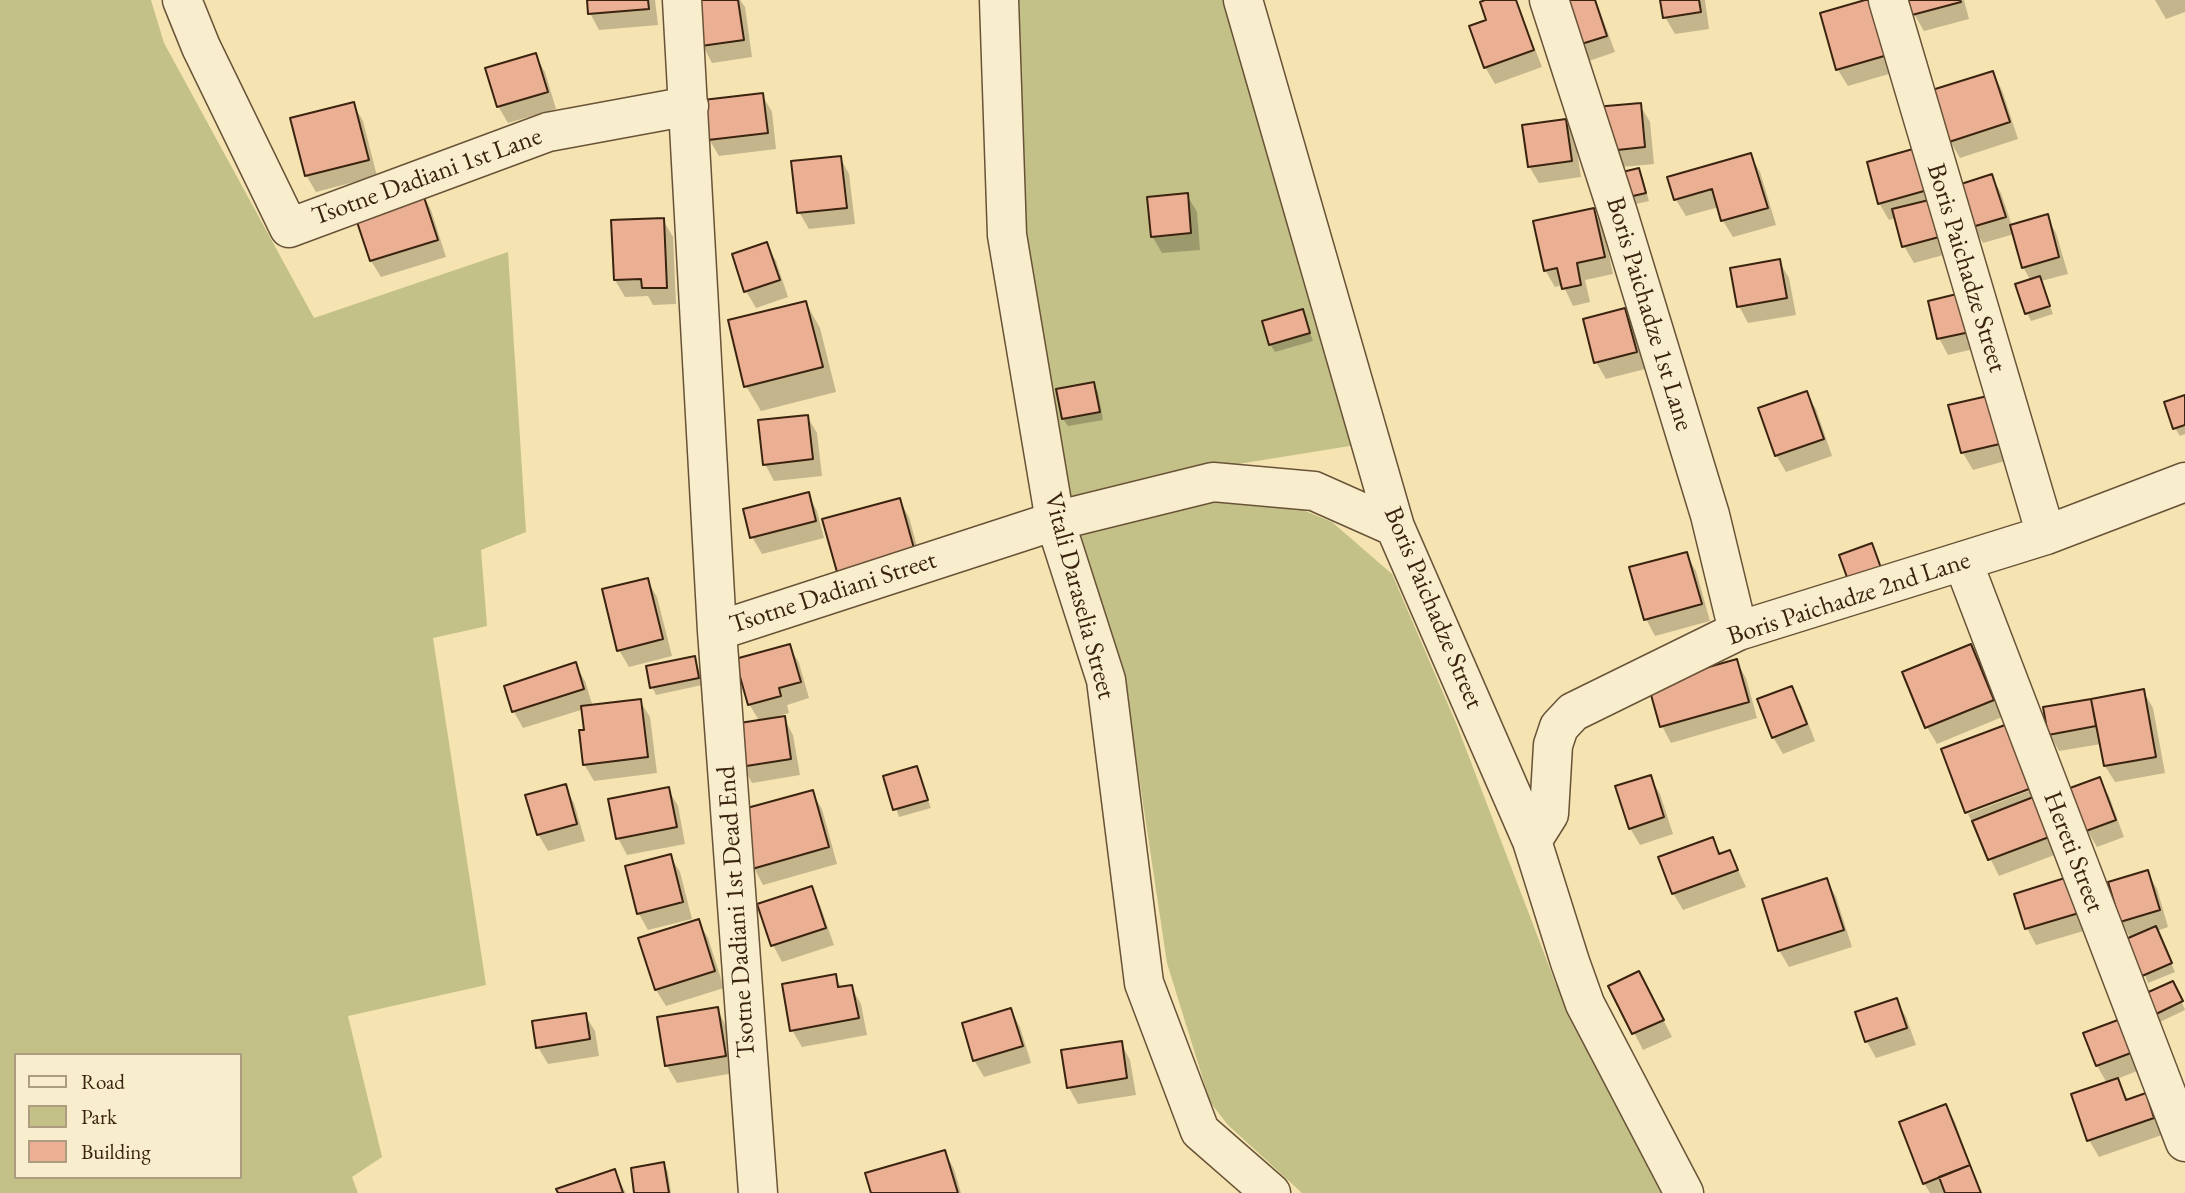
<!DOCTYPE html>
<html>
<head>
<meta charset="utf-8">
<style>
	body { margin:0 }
	#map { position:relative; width:2185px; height:1193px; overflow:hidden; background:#f5e3b1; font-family:"EB Garamond",serif }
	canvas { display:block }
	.legend { position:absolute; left:14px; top:1053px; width:228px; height:126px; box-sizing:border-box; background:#f8edcc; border:2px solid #ac9c80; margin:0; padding:9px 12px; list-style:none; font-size:21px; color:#3a230f }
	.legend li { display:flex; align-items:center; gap:14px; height:35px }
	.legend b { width:35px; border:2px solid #ac9c80 }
</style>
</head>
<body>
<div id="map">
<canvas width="2185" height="1193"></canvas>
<ul class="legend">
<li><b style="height:9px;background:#f8edcc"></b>Road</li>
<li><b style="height:19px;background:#c3c187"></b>Park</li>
<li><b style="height:19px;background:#ebb094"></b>Building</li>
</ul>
</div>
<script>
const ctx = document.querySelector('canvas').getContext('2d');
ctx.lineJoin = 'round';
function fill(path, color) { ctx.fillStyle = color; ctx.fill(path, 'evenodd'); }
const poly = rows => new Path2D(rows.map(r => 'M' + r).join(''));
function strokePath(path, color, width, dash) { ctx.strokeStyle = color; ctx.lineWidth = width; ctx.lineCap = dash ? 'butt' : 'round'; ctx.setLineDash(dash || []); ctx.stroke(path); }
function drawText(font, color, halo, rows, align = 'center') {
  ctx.font = font + ' "EB Garamond",serif'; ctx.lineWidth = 6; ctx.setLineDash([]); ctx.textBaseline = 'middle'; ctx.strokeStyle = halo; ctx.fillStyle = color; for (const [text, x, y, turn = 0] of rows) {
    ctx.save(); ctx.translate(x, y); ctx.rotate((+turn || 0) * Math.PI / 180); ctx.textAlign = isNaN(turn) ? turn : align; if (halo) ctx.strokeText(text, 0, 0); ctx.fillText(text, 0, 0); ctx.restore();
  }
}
fill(poly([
	[0,0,151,0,164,43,314,318,508,252,526,532,481,550,487,626,433,638,486,985,348,1016,382,1157,352,1177,358,1193,0,1193],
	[16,1055,240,1055,240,1177,16,1177],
	[1016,0,1229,0,1356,445,1207,469,1073,500,1065,491,1022,204],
	[1211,498,1276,499,1332,522,1392,574,1456,723,1555,982,1653,1159,1666,1193,1302,1193,1228,1125,1210,1102,1167,963,1123,670,1091,589,1077,532]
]), '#c3c187');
fill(poly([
	[589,0,655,0,658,25,599,30,590,13],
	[695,0,740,0,745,7,752,57,712,63,703,46],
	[1490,0,1516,0,1542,67,1495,84,1485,67],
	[1562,0,1596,0,1615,52,1586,62],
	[1662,0,1705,0,1709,29,1675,34,1665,17],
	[1871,0,1899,71,1848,86,1838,70,1822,14],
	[1910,0,1964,0,1969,19,1924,31,1914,14],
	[2155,0,2185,0,2185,12,2166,19],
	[535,55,545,72,556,109,508,123,498,106],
	[1993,73,2002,90,2018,139,1960,158,1950,141],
	[762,95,772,112,776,149,719,156,709,139],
	[353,104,363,121,377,176,316,192,306,175],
	[1640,105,1650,122,1654,164,1611,168,1597,109],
	[1566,121,1575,138,1581,177,1539,183,1529,166],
	[1919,149,1947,254,1914,263,1904,246,1896,218,1889,220,1879,203],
	[1750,155,1760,172,1776,225,1733,237,1723,221,1719,207,1686,216,1676,200,1670,178],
	[840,157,849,174,855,224,809,229,799,212],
	[1638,170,1643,178,1649,201,1627,206],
	[1992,177,2001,193,2012,226,2047,217,2056,233,2068,274,2041,281,2053,314,2031,321,2027,313,2031,281,2023,267,2014,234,1983,243,1973,226],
	[422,193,431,210,446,257,381,277,371,261,356,214],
	[1187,195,1197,212,1200,250,1162,253,1152,236],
	[1593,210,1603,227,1613,274,1585,280,1590,302,1573,306,1563,285,1555,287,1545,270],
	[663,220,673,237,676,304,653,305,648,296,625,297,615,280],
	[766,244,776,261,788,297,756,308,746,291],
	[1779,261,1789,278,1796,315,1748,323,1739,306],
	[1960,295,1978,348,1948,355,1939,338],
	[806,303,820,328,836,392,761,411,746,386,730,322],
	[1624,310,1634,326,1645,369,1606,379,1596,362],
	[1302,311,1313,341,1275,352,1270,344],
	[1093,384,1098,392,1103,420,1068,426,1063,419],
	[1806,393,1816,409,1832,456,1786,472,1776,455],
	[2185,396,2185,434,2180,436,2175,428],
	[1951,407,2000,413,2012,459,1973,470,1963,453],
	[807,416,817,433,822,476,774,481,765,464],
	[808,494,817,511,824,538,762,554,752,537],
	[899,500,909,517,923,569,848,588],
	[1686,554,1696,571,1710,621,1655,636,1646,619],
	[647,580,657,597,672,656,629,667,619,650],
	[789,646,799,663,809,698,787,705,789,713,775,717,775,720,784,718,793,735,800,775,752,783,742,766,760,722,749,704],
	[1970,646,1980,663,2002,717,1937,744,1927,727],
	[694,658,698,666,702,685,656,695,652,687],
	[1736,661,1746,678,1757,718,1671,743,1662,726],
	[575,664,585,681,593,707,640,701,650,717,657,773,594,781,584,764,586,731,584,709,523,728,514,712,506,687],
	[1791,688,1801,704,1815,741,1783,754,1773,737],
	[2143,691,2153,708,2165,773,2115,782,2105,766,2101,744,2059,751,2050,735,2045,709],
	[916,768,931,808,899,817,885,777],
	[1650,777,1660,794,1673,834,1640,845,1630,828],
	[2099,779,2109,796,2124,837,2097,847,2087,830],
	[565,786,574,803,585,841,548,851,538,834],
	[2039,787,2065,851,1999,876,1968,814],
	[668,789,678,806,685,844,627,855,618,838],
	[812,792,822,809,837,864,763,885,754,868],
	[1712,839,1722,855,1730,852,1746,887,1683,910,1673,893],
	[670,856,680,872,692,919,648,930,639,914,627,867],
	[2147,872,2157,889,2168,927,2157,931,2175,972,2148,983,2131,939,2121,922],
	[2067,879,2087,930,2036,945,2027,928],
	[1827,880,1836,897,1852,947,1789,967,1779,950],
	[811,888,820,905,834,945,782,962,773,945],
	[698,921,708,938,724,988,666,1006,656,990,640,939],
	[835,976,842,989,851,987,861,1004,867,1035,802,1047,792,1030],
	[1611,987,1648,990,1672,1037,1643,1050],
	[2177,991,2185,1010,2160,1022,2156,1014],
	[1896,1000,1906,1017,1916,1045,1876,1058,1867,1042,1857,1013],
	[717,1009,726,1026,734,1073,677,1083,667,1066,659,1019],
	[1011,1010,1020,1027,1031,1063,984,1077,974,1060],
	[585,1015,595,1031,599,1056,548,1064,538,1047],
	[2126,1019,2147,1067,2117,1079,2129,1101,2145,1095,2154,1112,2162,1135,2099,1157,2089,1140,2107,1083,2097,1066,2085,1034],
	[1121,1043,1130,1060,1136,1095,1078,1104,1069,1088],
	[1946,1106,1955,1122,1981,1193,1930,1193,1924,1183],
	[945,1152,954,1169,961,1193,873,1193],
	[664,1164,668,1172,671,1193,636,1193],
	[614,1171,626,1193,559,1193]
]), '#0003');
const building = poly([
	[587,0,648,0,649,9,588,14,587,0],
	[693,0,738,0,744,40,701,46,693,0],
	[1485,0,1516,0,1534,50,1484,68,1469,26,1486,20,1480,2,1485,0],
	[1560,0,1595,0,1607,36,1575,46,1560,0],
	[1660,0,1699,0,1701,12,1663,18,1660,0],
	[1865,0,1875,0,1891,54,1836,70,1820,13,1865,0],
	[1908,0,1960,0,1961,2,1912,15,1908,0],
	[536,53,548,92,497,107,485,68,536,53],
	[1993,71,2010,122,1949,142,1932,90,1993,71],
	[763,93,768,133,708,140,703,100,763,93],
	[354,102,369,160,305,176,290,118,354,102],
	[1641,103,1645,147,1599,152,1595,107,1641,103],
	[1566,119,1572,161,1528,167,1522,125,1566,119],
	[1920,147,1931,189,1878,204,1867,162,1920,147],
	[1751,153,1768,208,1721,221,1712,189,1674,200,1667,177,1751,153],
	[841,156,847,208,797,213,791,161,841,156],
	[1639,168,1646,193,1620,199,1614,174,1639,168],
	[1992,174,2006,217,1972,227,1958,185,1992,174],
	[422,191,438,240,370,261,354,213,422,191],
	[1188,193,1191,233,1151,237,1147,197,1188,193],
	[1929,200,1939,237,1902,247,1892,209,1929,200],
	[1594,208,1605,257,1577,263,1581,285,1562,289,1557,268,1544,271,1533,221,1594,208],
	[2048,214,2059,257,2022,268,2010,225,2048,214],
	[664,218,667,288,642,288,641,279,614,280,611,220,664,218],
	[767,242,780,280,744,292,732,254,767,242],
	[1780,259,1787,298,1737,307,1730,268,1780,259],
	[2040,276,2050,306,2025,314,2015,284,2040,276],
	[1961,293,1970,332,1937,339,1928,301,1961,293],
	[806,301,823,367,744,387,728,320,806,301],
	[1625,308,1637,352,1594,363,1583,319,1625,308],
	[1303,309,1310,333,1269,345,1262,321,1303,309],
	[1094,382,1100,412,1062,419,1056,389,1094,382],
	[1807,391,1824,439,1775,456,1758,408,1807,391],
	[1992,395,2004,443,1961,453,1948,405,1992,395],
	[2185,395,2185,425,2173,429,2164,402,2185,395],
	[808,415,813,459,763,465,758,420,808,415],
	[809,492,816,521,750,538,743,509,809,492],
	[900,498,915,552,837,572,822,519,900,498],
	[1872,543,1881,568,1848,580,1839,555,1872,543],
	[1687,552,1702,604,1644,620,1629,567,1687,552],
	[648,578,663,639,617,651,602,589,648,578],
	[790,644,801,682,779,688,781,696,748,705,735,659,790,644],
	[1971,644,1994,700,1925,728,1902,672,1971,644],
	[695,656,699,678,650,688,646,666,695,656],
	[1737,659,1749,702,1660,727,1648,684,1737,659],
	[576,662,584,689,512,712,504,686,576,662],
	[1792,686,1807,724,1772,738,1757,699,1792,686],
	[2144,689,2156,757,2104,766,2091,699,2144,689],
	[641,699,648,757,583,765,579,730,584,730,581,706,641,699],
	[2091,699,2096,726,2048,735,2043,707,2091,699],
	[785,716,791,759,740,767,733,724,785,716],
	[2013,722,2037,786,1965,813,1941,749,2013,722],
	[917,766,928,800,893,810,883,776,917,766],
	[1651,775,1664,817,1629,829,1615,786,1651,775],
	[2100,777,2116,820,2086,831,2070,788,2100,777],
	[566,784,577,824,537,835,525,795,566,784],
	[669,787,677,827,616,839,608,799,669,787],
	[813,790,829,847,752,869,736,811,813,790],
	[2041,794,2057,834,1988,860,1972,821,2041,794],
	[1713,837,1719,854,1730,850,1738,870,1672,894,1658,857,1713,837],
	[671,854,683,902,637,914,625,866,671,854],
	[2148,870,2160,910,2120,922,2108,882,2148,870],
	[2068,877,2079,913,2025,929,2014,894,2068,877],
	[1827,878,1844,930,1778,951,1762,899,1827,878],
	[812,886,826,928,771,946,757,904,812,886],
	[699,919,715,971,655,990,638,938,699,919],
	[2156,926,2172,963,2142,976,2126,939,2156,926],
	[1639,971,1664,1020,1632,1034,1608,986,1639,971],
	[836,974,838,987,852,985,859,1018,790,1031,782,984,836,974],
	[2173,981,2183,1001,2154,1015,2144,994,2173,981],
	[1897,998,1907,1028,1865,1042,1855,1012,1897,998],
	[718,1007,726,1056,665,1066,657,1017,718,1007],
	[1011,1008,1023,1046,973,1061,962,1023,1011,1008],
	[586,1013,590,1039,536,1048,532,1021,586,1013],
	[2126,1017,2139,1050,2096,1066,2083,1033,2126,1017],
	[1122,1041,1127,1078,1067,1088,1061,1050,1122,1041],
	[2118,1078,2126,1100,2146,1093,2154,1118,2087,1141,2071,1094,2118,1078],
	[1946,1104,1970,1165,1923,1184,1899,1122,1946,1104],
	[945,1150,958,1193,871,1193,865,1173,945,1150],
	[664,1162,669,1193,634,1193,631,1168,664,1162],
	[1970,1165,1981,1193,1945,1193,1939,1177,1970,1165],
	[615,1169,623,1193,558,1193,556,1189,615,1169]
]);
fill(building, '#ebb094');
strokePath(building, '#3a230f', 2);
const minor = poly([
	[182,0,201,47,289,228,548,132,689,106],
	[682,0,717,631,758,1193],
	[999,0,1007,235,1055,521,1106,680,1144,983,1200,1131,1271,1193],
	[1243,0,1395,527,1532,841,1570,962,1585,1004,1684,1193],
	[1549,0,1618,213,1710,515,1738,631],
	[1888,0,2046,535],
	[1963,562,2185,1142],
	[717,631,1055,521,1213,482,1314,491,1395,527],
	[1532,841,1549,814,1553,745,1559,727,1573,712,1738,631,2046,535,2185,482]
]);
strokePath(minor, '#695338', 41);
strokePath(minor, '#f8edcc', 38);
drawText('26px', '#3a230f', '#f8edcc', [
	["Tsotne Dadiani 1st Lane",427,177,-20],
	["Boris Paichadze Street",1966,268,73],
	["Boris Paichadze 1st Lane",1649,314,73],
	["Tsotne Dadiani Street",833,593,-18],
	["Vitali Daraselia Street",1079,596,75],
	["Boris Paichadze 2nd Lane",1849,599,-18],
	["Boris Paichadze Street",1433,608,67],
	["Hereti Street",2073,852,69],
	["Tsotne Dadiani 1st Dead End",737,912,-94]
]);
</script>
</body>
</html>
